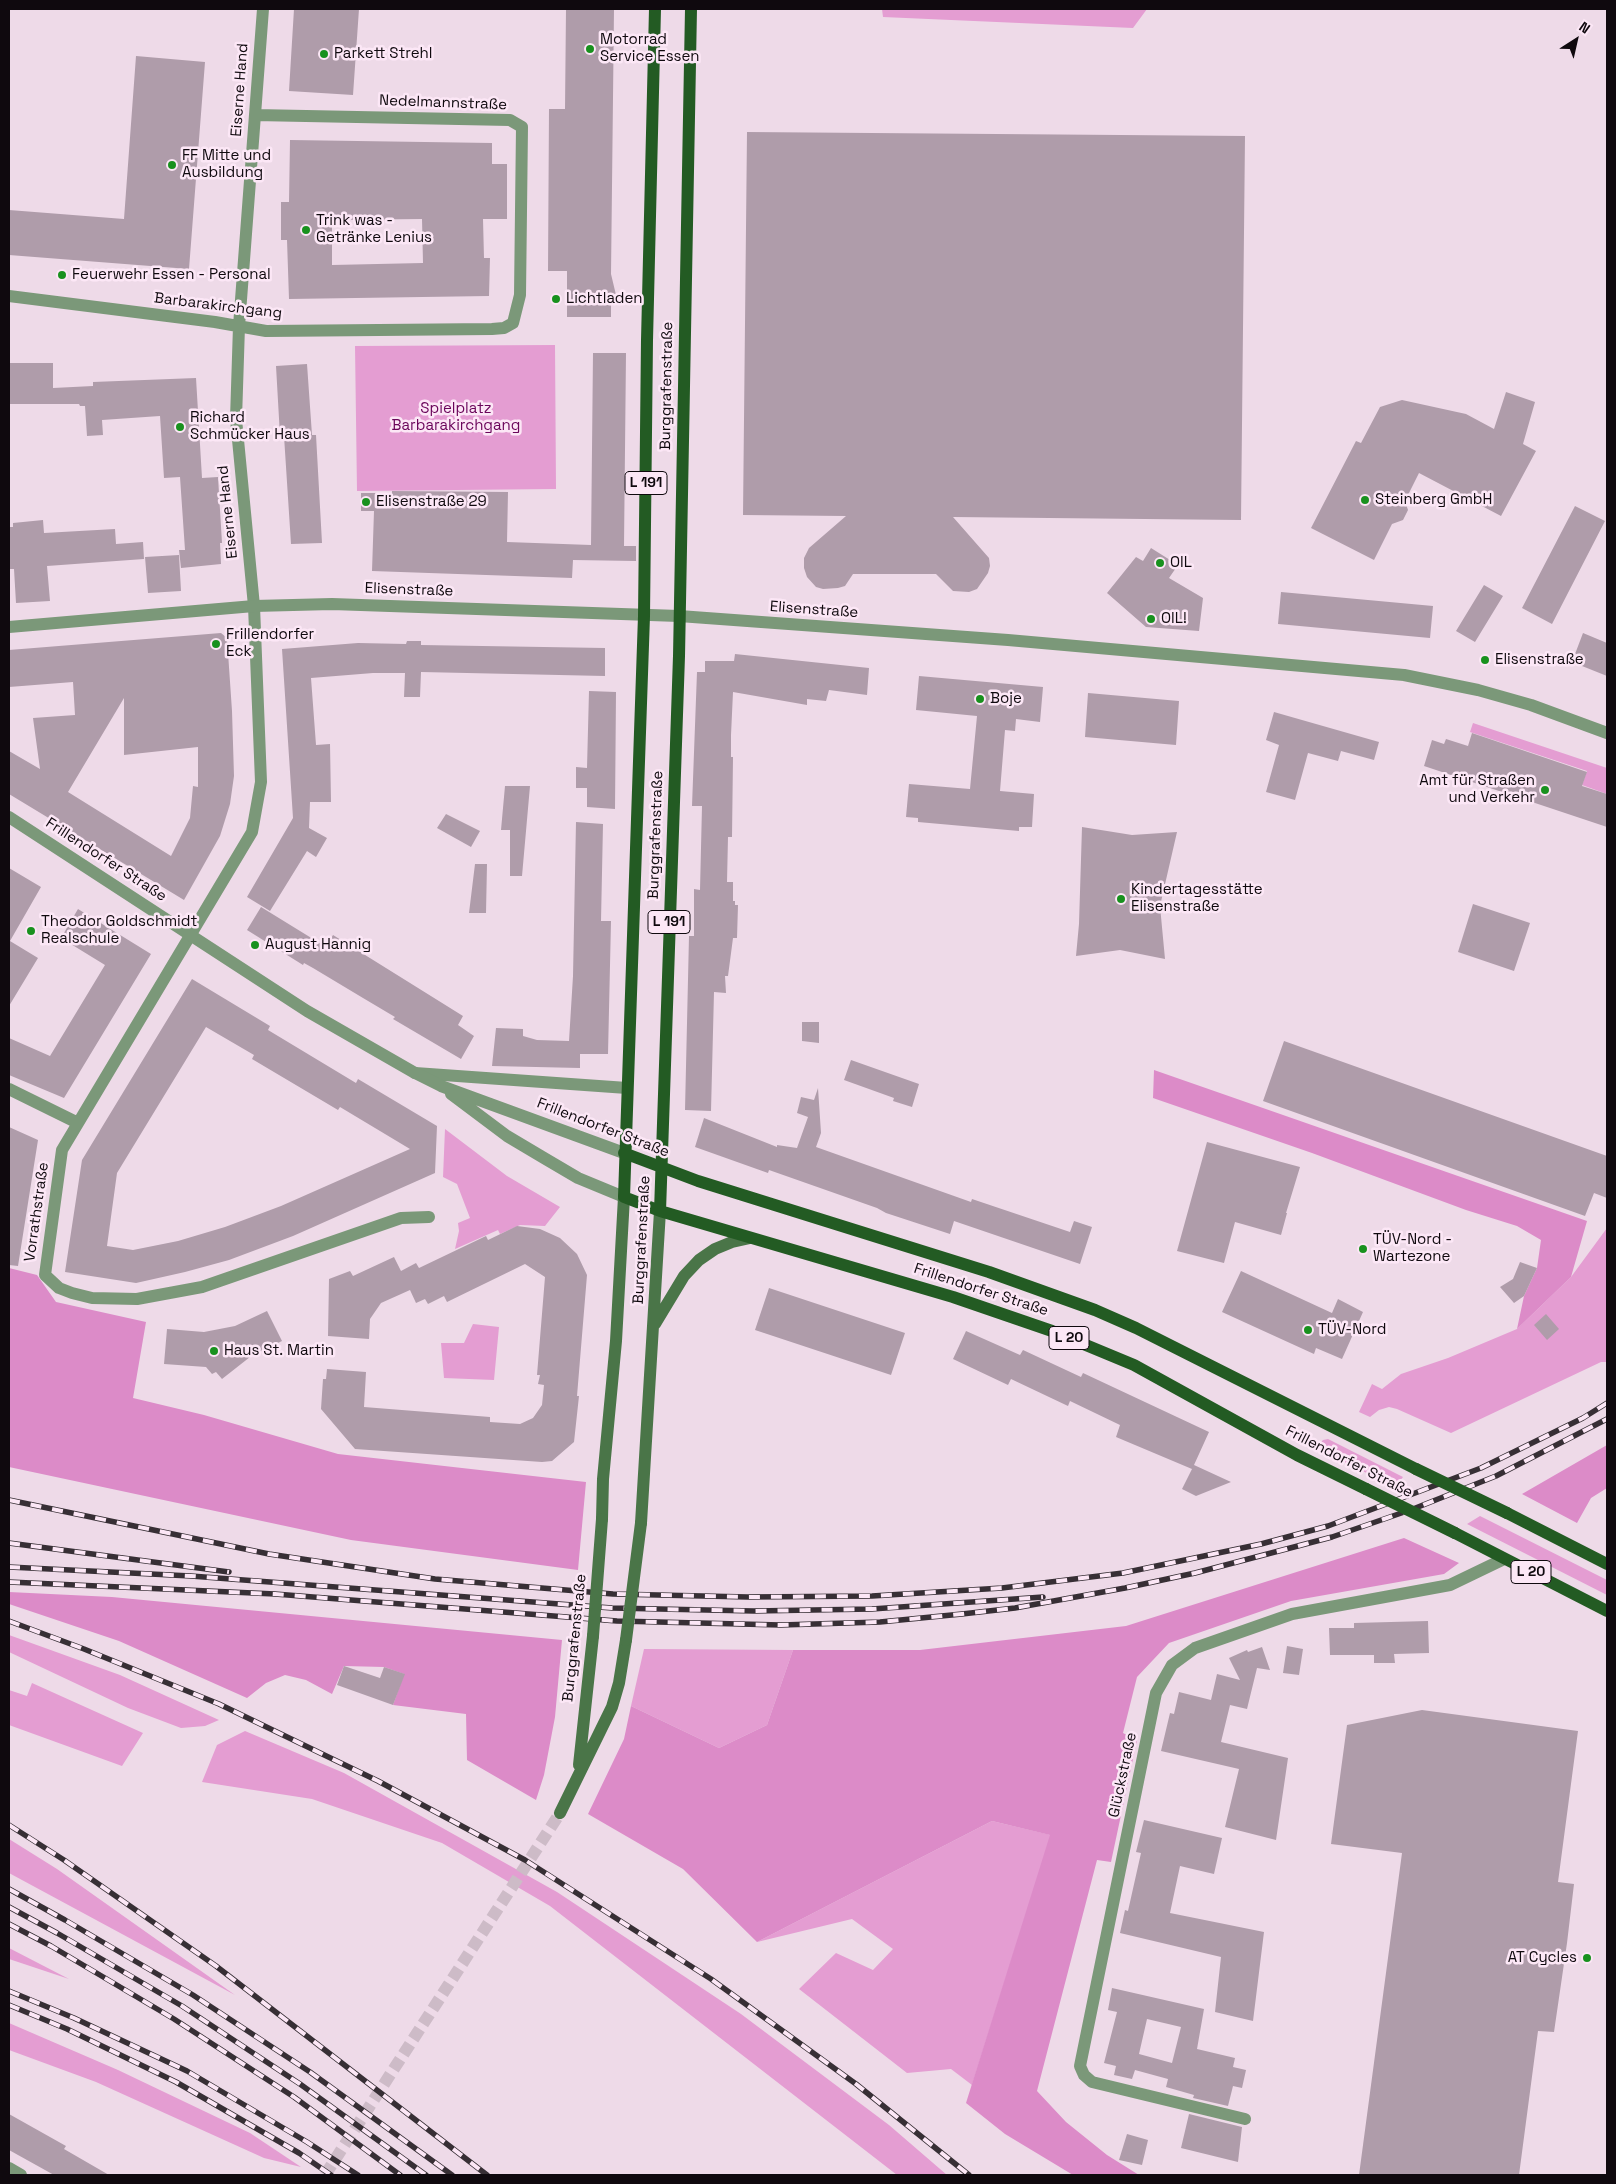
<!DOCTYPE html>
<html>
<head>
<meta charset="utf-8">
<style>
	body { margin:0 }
	#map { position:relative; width:1616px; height:2184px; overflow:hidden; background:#eedae8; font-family:"Space Grotesk",sans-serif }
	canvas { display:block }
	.frame { position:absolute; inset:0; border:10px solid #0f090e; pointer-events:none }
	.north { position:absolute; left:1551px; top:15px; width:50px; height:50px; -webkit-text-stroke:4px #fce7f6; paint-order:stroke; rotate:35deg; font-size:14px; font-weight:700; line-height:20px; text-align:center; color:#0f090e }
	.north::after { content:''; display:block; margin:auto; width:18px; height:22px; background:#0f090e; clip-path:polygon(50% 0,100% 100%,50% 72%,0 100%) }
</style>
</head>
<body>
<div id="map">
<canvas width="1616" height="2184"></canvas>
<div class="frame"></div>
<div class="north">N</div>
</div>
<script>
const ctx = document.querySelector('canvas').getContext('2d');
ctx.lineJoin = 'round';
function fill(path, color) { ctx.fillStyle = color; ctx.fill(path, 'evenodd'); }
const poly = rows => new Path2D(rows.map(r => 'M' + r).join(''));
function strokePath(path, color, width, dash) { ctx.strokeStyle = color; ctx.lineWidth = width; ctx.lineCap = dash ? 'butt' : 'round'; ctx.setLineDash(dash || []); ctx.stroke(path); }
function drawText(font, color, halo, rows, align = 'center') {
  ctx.font = font + ' "Space Grotesk",sans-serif'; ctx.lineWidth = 5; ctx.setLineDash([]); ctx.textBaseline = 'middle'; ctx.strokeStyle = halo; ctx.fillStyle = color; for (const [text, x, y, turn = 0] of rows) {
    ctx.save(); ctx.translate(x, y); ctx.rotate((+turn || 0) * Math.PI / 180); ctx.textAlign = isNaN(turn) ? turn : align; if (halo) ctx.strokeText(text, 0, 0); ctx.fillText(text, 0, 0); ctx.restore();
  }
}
fill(poly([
	[882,9,1147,9,1133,28,883,17],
	[555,345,556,489,357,491,355,346],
	[1473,723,1607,768,1607,794,1582,785,1587,771,1470,732],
	[445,1129,507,1176,560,1207,545,1226,520,1225,500,1234,498,1230,455,1249,459,1231,458,1223,470,1218,457,1184,443,1177],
	[1607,1228,1607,1362,1601,1362,1451,1433,1397,1409,1389,1407,1379,1410,1370,1417,1359,1412,1372,1384,1382,1389,1401,1374,1448,1358,1517,1329,1571,1277],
	[473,1324,499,1327,494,1380,444,1378,441,1343,464,1343],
	[1328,1439,1403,1477,1395,1487,1316,1448,1323,1440],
	[1480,1516,1607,1580,1607,1595,1467,1524],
	[9,1635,120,1675,219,1720,205,1726,181,1728,128,1708,9,1652],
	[644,1649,793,1650,767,1725,719,1748,631,1706],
	[32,1683,143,1733,122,1766,9,1725,9,1690,27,1696],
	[245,1731,344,1773,557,1892,741,2014,889,2125,947,2175,897,2175,550,1906,442,1843,312,1799,202,1782,217,1745],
	[992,1821,1051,1835,972,2085,951,2069,907,2073,799,1989,836,1953,873,1970,893,1949,852,1919,757,1942],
	[9,1839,57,1869,235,1995,9,1873],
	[9,1948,69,1979,9,1959],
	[9,2023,118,2070,250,2133,301,2167,264,2158,96,2082,9,2050]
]), '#e49dd2');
fill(poly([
	[1154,1070,1587,1221,1571,1277,1517,1329,1524,1296,1537,1268,1541,1240,1517,1226,1466,1210,1312,1153,1153,1098],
	[9,1268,37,1275,56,1302,146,1322,133,1398,204,1415,338,1454,586,1482,578,1570,351,1540,9,1467],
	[1607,1445,1607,1488,1591,1498,1577,1523,1522,1494],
	[1404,1538,1459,1563,1444,1574,1291,1601,1169,1643,1137,1677,1123,1733,1137,1740,1111,1862,1097,1860,1037,2091,1066,2122,1107,2155,1139,2175,1073,2175,1005,2134,966,2103,1050,1835,992,1821,757,1942,683,1869,588,1814,624,1739,631,1706,719,1748,767,1725,793,1650,920,1650,1126,1626],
	[9,1592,112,1597,562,1640,555,1717,544,1775,536,1800,467,1760,466,1714,393,1705,404,1674,384,1667,344,1666,332,1694,306,1680,285,1675,266,1683,247,1698,119,1641,9,1604]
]), '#dc8bc8');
fill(poly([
	[294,9,359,9,353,95,289,91],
	[566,9,614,9,611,274,616,295,611,297,611,317,567,317,567,271,548,271,549,109,565,109],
	[136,56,205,62,189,269,9,255,9,210,124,219],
	[747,132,1245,136,1241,520,953,517,989,558,990,566,988,573,977,589,969,592,953,591,936,574,853,574,845,586,838,588,823,589,816,587,807,577,804,568,804,558,809,548,846,516,743,515],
	[290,140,492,143,492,164,507,164,507,219,483,219,484,258,490,258,489,296,289,299,287,240,281,240,281,202,289,202],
	[422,219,423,263,332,265,332,220],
	[593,353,626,353,624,546,636,546,636,561,573,560,572,578,372,571,374,511,361,511,361,493,392,493,392,491,508,492,507,542,591,545],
	[9,363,53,363,53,388,93,386,93,382,196,378,202,478,218,477,222,543,220,543,221,564,181,568,179,550,185,550,180,477,164,478,160,416,102,420,103,435,87,436,85,406,80,406,79,404,9,404],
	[307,364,312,435,316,435,322,543,291,544,284,436,280,436,276,366],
	[1506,392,1535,402,1523,444,1536,451,1501,516,1419,473,1405,501,1408,510,1403,520,1392,524,1374,560,1311,528,1356,441,1361,443,1380,407,1402,400,1466,414,1494,429],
	[1575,506,1605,521,1552,624,1522,608],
	[43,520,44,533,115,529,116,544,143,542,144,559,47,566,50,601,16,603,14,569,9,569,9,527,13,527,13,523],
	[1151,548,1178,565,1169,578,1203,598,1199,631,1146,627,1107,593,1136,557,1143,561],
	[179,555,181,591,148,593,145,557],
	[1484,585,1503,596,1475,642,1456,631],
	[1281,592,1433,606,1430,638,1278,624],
	[221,633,227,638,232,711,234,776,230,804,220,836,184,900,9,794,9,751,40,769,33,718,75,715,73,682,9,687,9,650],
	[124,698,124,755,198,747,198,787,193,786,190,818,171,856,68,792],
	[1583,633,1607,643,1607,676,1572,662],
	[407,641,421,641,421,645,605,648,605,676,421,672,420,697,404,697,405,673,373,673,311,678,316,745,330,744,331,802,310,802,309,828,327,838,316,857,307,851,270,911,247,897,293,818,282,649,358,643,406,644],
	[735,654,869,668,867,695,829,690,826,701,807,699,807,705,733,692,731,735,731,757,733,757,732,837,728,837,727,882,733,882,733,901,735,901,735,905,738,905,737,938,733,938,728,976,725,976,726,993,714,992,711,1111,685,1110,689,936,694,936,694,889,700,890,702,806,692,806,697,672,705,672,705,661,734,661],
	[919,676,1043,687,1040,722,1016,719,1015,731,1005,730,1000,791,1034,794,1032,827,1019,827,1019,831,918,822,918,818,906,817,909,784,970,789,977,716,916,710],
	[589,691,616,692,615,809,587,807,587,788,576,788,576,767,587,768],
	[1088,693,1179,701,1176,745,1085,737],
	[1274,712,1379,742,1374,760,1341,751,1338,761,1308,753,1295,800,1266,792,1279,745,1266,740],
	[1472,733,1587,772,1582,786,1607,794,1607,827,1424,766,1432,740,1444,744,1446,739,1468,746],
	[505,786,530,786,522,876,510,876,510,830,501,830],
	[446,814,480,831,471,847,437,828],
	[576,822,603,824,601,921,611,921,608,1054,580,1054,580,1068,492,1066,496,1028,523,1029,523,1036,537,1040,569,1041,573,976],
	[1082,827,1132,835,1177,832,1160,906,1165,959,1120,950,1076,956,1079,924],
	[475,864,487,864,486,913,469,913],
	[9,868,41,887,10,941,38,958,9,1006],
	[1473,904,1530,923,1514,971,1458,952],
	[261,907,326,947,333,935,463,1016,458,1025,474,1036,461,1059,393,1019,395,1017,363,998,313,968,304,963,303,965,247,930],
	[78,909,151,954,64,1098,9,1075,9,1038,50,1056,105,965,61,938],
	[192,979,270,1026,268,1030,356,1083,358,1079,437,1126,435,1173,293,1236,229,1260,185,1272,136,1283,65,1272,82,1160],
	[206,1027,254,1055,252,1059,338,1110,340,1107,410,1149,281,1206,225,1227,178,1241,133,1250,107,1246,117,1173],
	[802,1022,819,1022,819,1043,802,1041],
	[1284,1041,1607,1156,1607,1198,1594,1193,1585,1216,1263,1101],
	[851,1060,919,1084,912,1107,893,1101,894,1098,844,1080],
	[818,1088,821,1133,816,1147,971,1202,972,1199,1070,1232,1074,1221,1092,1227,1080,1264,954,1221,950,1234,886,1213,877,1208,769,1170,768,1173,695,1147,704,1118,777,1147,777,1145,797,1148,808,1117,797,1113,801,1097,814,1100],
	[9,1127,38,1140,18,1266,9,1265],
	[1207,1142,1300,1167,1286,1213,1287,1213,1281,1235,1235,1222,1224,1263,1177,1251],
	[517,1226,540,1229,560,1238,577,1254,587,1275,577,1396,579,1396,574,1442,552,1461,542,1462,355,1449,321,1409,323,1379,326,1379,327,1369,366,1372,364,1407,490,1417,490,1422,520,1424,533,1418,542,1405,544,1385,538,1384,540,1375,537,1375,545,1277,525,1264,447,1302,444,1296,428,1304,425,1299,416,1303,410,1290,381,1303,370,1319,369,1339,328,1336,329,1279,350,1271,353,1276,394,1257,401,1271,416,1263,419,1268,486,1236,488,1240],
	[1520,1262,1537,1268,1524,1296,1514,1303,1500,1287,1513,1279],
	[1241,1271,1332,1313,1338,1299,1363,1312,1342,1359,1316,1348,1314,1354,1222,1312],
	[769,1288,905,1333,891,1375,755,1330],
	[267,1311,282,1341,250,1357,222,1379,216,1372,212,1374,206,1367,164,1364,167,1329,204,1332,235,1326],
	[1546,1314,1559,1329,1547,1340,1534,1325],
	[966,1331,1020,1355,1023,1350,1081,1377,1083,1373,1209,1432,1194,1465,1231,1482,1196,1496,1182,1489,1192,1469,1116,1437,1120,1425,1070,1401,1068,1406,1011,1379,1008,1385,953,1359],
	[1428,1621,1429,1653,1394,1654,1395,1663,1374,1663,1374,1655,1330,1655,1329,1628,1354,1628,1354,1623],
	[1287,1646,1303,1649,1299,1675,1283,1673],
	[1262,1647,1270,1670,1257,1668,1247,1709,1230,1705,1221,1742,1288,1758,1276,1840,1225,1827,1239,1769,1161,1751,1170,1713,1174,1714,1179,1692,1211,1700,1217,1674,1240,1680,1229,1658,1247,1650,1248,1652],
	[344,1666,380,1678,384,1667,405,1674,393,1705,337,1685],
	[1422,1710,1578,1731,1558,1882,1574,1884,1567,1943,1554,2032,1538,2031,1519,2175,1359,2175,1402,1853,1331,1844,1347,1725],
	[1144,1820,1222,1838,1214,1874,1180,1866,1170,1913,1264,1932,1253,2021,1215,2012,1221,1957,1120,1933,1125,1910,1128,1911,1141,1853,1136,1852],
	[1112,1988,1204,2009,1197,2049,1235,2058,1233,2067,1246,2070,1242,2088,1233,2086,1228,2106,1193,2098,1194,2095,1166,2087,1168,2079,1135,2070,1132,2079,1114,2075,1116,2066,1104,2063,1117,2012,1108,2010],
	[1147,2019,1181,2027,1172,2063,1139,2054],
	[9,2114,66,2146,64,2149,109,2175,54,2175,9,2150],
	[1189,2114,1242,2127,1238,2162,1181,2148],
	[1127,2134,1148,2140,1142,2165,1119,2160]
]), '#af9caa');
strokePath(poly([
	[325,2175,560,1813]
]), '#cdbbc7', 12, [12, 6]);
strokePath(poly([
	[263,9,239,326,236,419,254,606,261,782,252,832,62,1150,45,1275,59,1288,72,1293,92,1298,137,1299,202,1287,401,1218,429,1217],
	[9,296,215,322,266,331,492,329,504,328,513,323,520,295,522,127,510,120,255,115],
	[415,1073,627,1088],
	[9,1089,78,1123],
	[1245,2119,1092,2082,1084,2075,1080,2066,1156,1693,1172,1665,1195,1648,1292,1614,1450,1585,1504,1559],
	[9,2168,21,2175]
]), '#7b9879', 12);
strokePath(poly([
	[9,627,254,606,332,604,679,616,1008,640,1404,675,1478,690,1531,705,1607,733],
	[9,817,307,1011,415,1073,441,1086,624,1153],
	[451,1094,507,1136,544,1158,578,1178,624,1197]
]), '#7b9879', 12);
strokePath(poly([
	[655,1324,684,1276,699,1260,715,1249,732,1242,750,1238],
	[602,1519,603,1479,616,1341,624,1197],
	[641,1523,660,1211],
	[579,1765,593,1636],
	[560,1813,612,1707,619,1683,626,1640]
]), '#4a7548', 12);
strokePath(poly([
	[655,9,647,340,644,616,624,1197,660,1211,953,1297,1052,1331,1134,1365,1297,1455,1366,1489],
	[624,1153,698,1181,989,1272,1095,1310,1136,1328,1416,1469],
	[660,1211,679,656,691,9],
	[1507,1513,1607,1564],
	[1455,1533,1607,1611]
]), '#235b23', 12);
const rail = poly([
	[9,1500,269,1554,435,1579,613,1594,748,1597,872,1596,1002,1588,1123,1573,1261,1544,1328,1526,1481,1468,1583,1418,1607,1403],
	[9,1543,229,1572],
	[9,1567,191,1576,612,1608,754,1611,872,1609,1043,1597],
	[9,1582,275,1594,617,1621,781,1625,880,1622,962,1614,1015,1608,1125,1588,1195,1573,1332,1537,1413,1509,1496,1476,1607,1419],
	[9,1621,84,1649,219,1704,378,1781,525,1860,711,1979,856,2084,969,2175],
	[9,1825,64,1860,216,1966,487,2175],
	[9,1889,65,1920,193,1995,310,2072,452,2175],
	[9,1907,57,1933,182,2006,300,2084,426,2175],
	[9,1924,51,1946,174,2019,294,2097,400,2175],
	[9,1991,74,2018,187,2071,307,2142,358,2175],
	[9,2005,67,2029,176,2082,299,2153,331,2175]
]);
strokePath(rail, '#372f35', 5.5);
strokePath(rail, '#fce7f6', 4, [11]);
strokePath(poly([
	[593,1636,602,1519],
	[626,1640,641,1523]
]), '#4a7548', 12);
strokePath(poly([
	[1416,1469,1507,1513],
	[1366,1489,1455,1533]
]), '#235b23', 12);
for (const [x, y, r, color] of [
	[590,49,5,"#18911e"],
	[324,54,5,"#18911e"],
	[172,165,5,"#18911e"],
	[306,230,5,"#18911e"],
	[62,275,5,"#18911e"],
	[556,299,5,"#18911e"],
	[180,427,5,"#18911e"],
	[1365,500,5,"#18911e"],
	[366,502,5,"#18911e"],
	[1160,563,5,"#18911e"],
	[1151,619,5,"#18911e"],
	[216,644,5,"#18911e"],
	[1485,660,5,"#18911e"],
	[980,699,5,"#18911e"],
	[1545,790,5,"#18911e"],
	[1121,899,5,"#18911e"],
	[31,931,5,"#18911e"],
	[255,945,5,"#18911e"],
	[1363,1249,5,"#18911e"],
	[1308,1330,5,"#18911e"],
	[214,1351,5,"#18911e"],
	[1587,1958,5,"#18911e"]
]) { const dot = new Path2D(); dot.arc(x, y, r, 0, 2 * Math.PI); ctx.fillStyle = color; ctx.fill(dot); strokePath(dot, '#fce7f6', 2); }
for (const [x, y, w] of [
	[646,483,42],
	[669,922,42],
	[1069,1338,40],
	[1531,1572,40]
]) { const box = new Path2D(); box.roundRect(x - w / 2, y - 11.5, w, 23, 4); ctx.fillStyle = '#fce7f6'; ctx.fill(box); strokePath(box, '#0f090e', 1); }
drawText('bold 14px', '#0f090e', null, [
	["L 191",646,483],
	["L 191",669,922],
	["L 20",1069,1338],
	["L 20",1531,1572]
]);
drawText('15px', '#0f090e', '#fce7f6', [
	["Motorrad",600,40],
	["Service Essen",600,57],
	["Parkett Strehl",334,54],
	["FF Mitte und",182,156],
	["Ausbildung",182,173],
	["Trink was -",316,221],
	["Getränke Lenius",316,238],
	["Feuerwehr Essen - Personal",72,275],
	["Lichtladen",566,299],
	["Richard",190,418],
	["Schmücker Haus",190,435],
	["Steinberg GmbH",1375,500],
	["Elisenstraße 29",376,502],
	["OIL",1170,563],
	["OIL!",1161,619],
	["Frillendorfer",226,635],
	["Eck",226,652],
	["Elisenstraße",1495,660],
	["Boje",990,699],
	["Amt für Straßen",1535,781,"right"],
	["und Verkehr",1535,798,"right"],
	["Kindertagesstätte",1131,890],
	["Elisenstraße",1131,907],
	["Theodor Goldschmidt",41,922],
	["Realschule",41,939],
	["August Hannig",265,945],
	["TÜV-Nord -",1373,1240],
	["Wartezone",1373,1257],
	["TÜV-Nord",1318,1330],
	["Haus St. Martin",224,1351],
	["AT Cycles",1577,1958,"right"]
], 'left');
drawText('15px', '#0f090e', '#fce7f6', [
	["Eiserne Hand",240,90,-86],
	["Nedelmannstraße",443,103,2],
	["Barbarakirchgang",218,306,7],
	["Burggrafenstraße",667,386,-89],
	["Eiserne Hand",228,512,-96],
	["Elisenstraße",409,590,2],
	["Elisenstraße",814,610,4],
	["Burggrafenstraße",656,835,-88],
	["Frillendorfer Straße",106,860,33],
	["Frillendorfer Straße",603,1128,21],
	["Vorrathstraße",37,1212,-82],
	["Burggrafenstraße",642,1240,-87],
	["Frillendorfer Straße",981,1290,18],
	["Frillendorfer Straße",1349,1462,27],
	["Burggrafenstraße",575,1638,-84],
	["Glückstraße",1123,1775,-78]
]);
drawText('15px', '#6a055a', '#fce7f6', [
	["Spielplatz",456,409],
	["Barbarakirchgang",456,426]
]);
</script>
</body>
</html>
